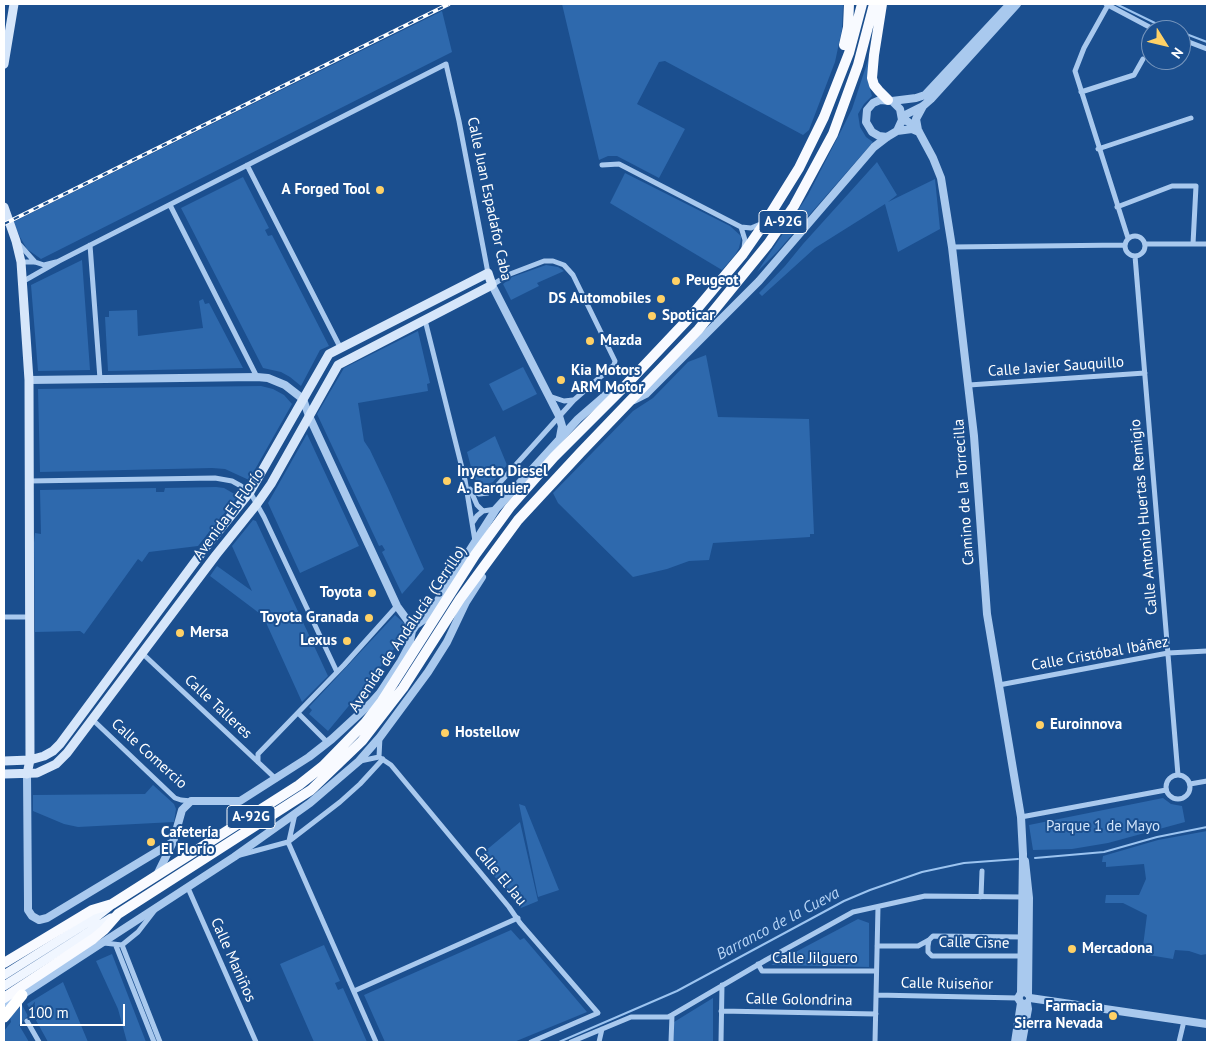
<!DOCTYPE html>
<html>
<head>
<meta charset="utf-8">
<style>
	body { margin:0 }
	#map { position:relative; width:1211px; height:1046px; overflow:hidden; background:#1b4f8f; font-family:"PT Sans",sans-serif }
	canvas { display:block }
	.frame { position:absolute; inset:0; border:5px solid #fff; pointer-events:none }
	.north { position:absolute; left:1141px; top:20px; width:50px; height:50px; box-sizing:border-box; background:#1b4f8f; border:1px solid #7695bc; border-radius:50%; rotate:126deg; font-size:14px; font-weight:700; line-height:20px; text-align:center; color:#fff }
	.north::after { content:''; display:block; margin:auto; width:18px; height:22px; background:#ffd166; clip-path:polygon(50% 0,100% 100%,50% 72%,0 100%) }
	.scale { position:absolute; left:20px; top:1004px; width:105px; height:22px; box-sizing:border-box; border:2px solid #fff; border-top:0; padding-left:6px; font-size:15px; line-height:18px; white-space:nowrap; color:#fff; -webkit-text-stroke:4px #1b4f8f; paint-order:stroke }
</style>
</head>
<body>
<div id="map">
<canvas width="1211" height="1046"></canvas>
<div class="frame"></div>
<div class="north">N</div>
<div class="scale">100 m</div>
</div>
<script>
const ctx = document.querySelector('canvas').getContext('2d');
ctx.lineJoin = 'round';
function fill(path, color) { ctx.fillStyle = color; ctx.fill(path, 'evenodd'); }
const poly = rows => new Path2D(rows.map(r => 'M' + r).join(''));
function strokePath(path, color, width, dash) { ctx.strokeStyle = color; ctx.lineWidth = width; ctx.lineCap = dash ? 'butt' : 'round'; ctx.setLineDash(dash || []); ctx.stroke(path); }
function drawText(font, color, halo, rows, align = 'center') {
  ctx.font = font + ' "PT Sans",sans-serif'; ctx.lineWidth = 4; ctx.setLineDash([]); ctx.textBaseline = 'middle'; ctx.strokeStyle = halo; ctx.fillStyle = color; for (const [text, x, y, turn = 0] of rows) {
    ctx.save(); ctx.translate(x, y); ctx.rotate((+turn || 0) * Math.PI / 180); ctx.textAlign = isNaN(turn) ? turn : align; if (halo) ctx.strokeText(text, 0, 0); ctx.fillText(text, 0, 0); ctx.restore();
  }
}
fill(poly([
	[562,4,843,4,842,29,835,62,809,130,803,135,665,61,659,62,637,104,685,129,659,178,617,156,608,156,599,160],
	[442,11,452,52,41,259,27,249,20,237,13,222],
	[871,51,868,82,872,96,864,104,858,114,860,127,866,137,873,142,777,252,757,272,782,235,808,195,842,129,852,109],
	[877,162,897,195,888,202,935,179,940,229,898,252,885,204,815,248,762,296,759,293,785,266,803,244],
	[625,173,730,226,741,236,741,239,739,248,735,255,722,270,610,203],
	[243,177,269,228,265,230,268,236,272,235,329,346,320,350,301,386,290,377,281,372,263,368,181,208],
	[82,260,90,370,38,371,31,285],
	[546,265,558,267,564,271,537,283,539,286,511,300,503,284,512,277],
	[203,299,205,304,209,303,243,368,108,371,105,317,109,317,109,311,137,310,138,336,203,328,199,301],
	[418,331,430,383,427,384,428,391,358,403,364,441,370,450,388,488,424,569,402,594,382,552,385,550,382,545,379,546,317,414,344,368],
	[706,355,718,417,809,419,814,534,810,534,810,537,713,543,709,560,689,561,667,569,633,577,558,503,553,493,633,411,653,398,688,362],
	[523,367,537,394,503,411,489,384],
	[261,386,273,389,284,395,292,404,249,480,225,469,212,468,40,472,38,389],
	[307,434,359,546,300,573,268,503],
	[495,436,507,465,493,482,485,485,481,485,474,478,467,452],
	[216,487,224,488,238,496,198,546,149,552,142,562,138,559,84,634,80,631,35,632,34,543,35,533,41,534,40,490,156,488,156,492,164,492,165,488],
	[253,520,256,521,328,676,302,702,263,616,210,576,217,566,252,591,232,546],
	[395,615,405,624,408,630,376,673,328,731,309,714,312,710,309,707],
	[153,785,174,804,176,809,174,822,78,827,64,824,33,811,33,795,145,794],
	[1163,798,1171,804,1182,806,1185,822,1108,843,1072,849,1033,850,1029,825],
	[519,804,525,806,559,890,538,897],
	[520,822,538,901,521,908,478,857],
	[1207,831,1207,954,1201,955,1189,951,1175,950,1173,959,1142,954,1147,915,1123,903,1105,903,1106,895,1139,895,1146,879,1144,864,1106,867,1106,862,1102,862,1103,856,1158,840],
	[858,919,869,923,869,967,771,965],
	[511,930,520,940,524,938,587,1012,514,1042,385,1042,364,995],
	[324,945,340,981,335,983,338,990,343,988,367,1042,314,1042,280,964],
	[112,954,146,1042,127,1042,118,1009,96,961],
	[63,982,88,1042,48,1042,27,1004],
	[713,998,713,1042,673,1042,674,1022],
	[22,1005,28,1016,19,1025,29,1042,4,1042,4,1031,11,1022,10,1017]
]), '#2e69ad');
strokePath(poly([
	[1116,4,1155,23,1174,30],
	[1181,32,1207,42],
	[1035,858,1104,852,1157,837,1207,827],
	[559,1042,677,991,844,901,870,890,922,872,964,863,1018,859]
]), '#9cc4f0', 2);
strokePath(poly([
	[1106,4,1155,30],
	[1108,5,1084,48,1075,71,1128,238],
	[1181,39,1207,49],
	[1081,92,1134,75,1143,59],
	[1098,149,1191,118],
	[247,165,340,347],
	[602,165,619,164,741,227,751,228,763,223],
	[170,205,257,377],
	[1117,207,1172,186,1196,186,1193,244],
	[741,227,745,240,744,248],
	'1125 246a10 10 0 1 1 20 0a10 10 0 1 1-20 0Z',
	[19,244,35,262],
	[1145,244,1207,244],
	[90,245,100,379],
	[952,247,1124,245],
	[1135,256,1178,775],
	[21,262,35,262,44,265,56,262],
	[22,282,59,261,446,64,459,121,488,273],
	[425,320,465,480,475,541],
	[969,385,1145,373],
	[549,396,564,401,573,400],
	[29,481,215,478,232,481,241,486,250,492,264,517,337,672],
	[470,489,477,505,483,511],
	[471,490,479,494,488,493,495,488,574,400,614,365,615,361,573,275,564,265,553,261,544,261,510,274,492,285],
	[473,522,477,516,483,511,496,509],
	[4,617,29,617],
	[143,654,276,779],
	[999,685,1168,653,1207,651],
	[298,713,327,742],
	[93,720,175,798,181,800,191,801],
	[379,757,380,737],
	[360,761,379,757,391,765,509,907,520,923,598,1013,531,1042],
	[258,762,258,754,344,665,397,606],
	'1166 787a12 12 0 1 1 24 0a12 12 0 1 1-24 0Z',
	[1190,784,1207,781],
	[1021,817,1166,790],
	[289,841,295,814],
	[288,842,376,1042],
	[240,855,288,842,340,802,360,784,383,759],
	[188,888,256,1042],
	[981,897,982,871],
	[104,943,122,945,138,932,155,910],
	[122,945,160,1042],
	[116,946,154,1042],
	[877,946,918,946,929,940],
	[1021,956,932,956,928,952,928,946,929,940,933,936,1023,937],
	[758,964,762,971,876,971],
	[354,991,518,918],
	[876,995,1018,998],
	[721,1011,876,1014],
	[27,1021,39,1042],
	[571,1042,631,1017,668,1017,672,1015,766,960,853,912,925,896,1024,897],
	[599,1042,602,1029],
	[671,1042,672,1015],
	[721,1042,722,985],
	[875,1042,878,907],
	[1179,1042,1184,1021]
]), '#a9c9ee', 5);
strokePath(poly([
	[892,101,916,98,925,95,1010,4],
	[903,116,923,106,931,99,1017,4],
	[902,120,907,121,916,127,919,132,933,158,941,178,952,247,974,436,987,614,1021,817,1023,854,1021,993],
	[918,130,916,119,923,106],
	[897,131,912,129,919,132],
	[492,285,559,416,562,426,560,437],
	[29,380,257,377,268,378,285,385,303,399,309,416,397,606,408,621,412,631],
	[634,400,646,394,759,281,874,147,887,137,897,131,902,120,900,109,892,101,880,100,873,103,867,110,866,122,872,132,879,136,887,137],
	[27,774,28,903,28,910,32,916,39,920,47,918,173,842],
	[1025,861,1029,898,1028,994],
	[157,875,173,842,182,810,191,801,240,801,309,757,332,739,371,703,380,693,401,661,409,646,412,631,416,625,426,618,435,605,496,509,578,419,608,393,622,387],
	[1030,998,1207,1024],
	[4,1003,22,995,234,857,310,803,359,761,380,737,428,672,447,642,466,602,482,577],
	[1015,1042,1021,1003,1018,998,1021,993,1024,992],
	[1022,1042,1028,1009,1027,1003]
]), '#a9c9ee', 8);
strokePath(poly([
	[4,64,14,4],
	[4,207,16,241,21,262,29,380,30,760,27,774],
	[4,761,30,760,44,756,53,751,60,744,206,547,250,492,329,354,488,273,492,285,338,365,271,484,257,504,216,555,67,753,56,764,37,773,4,774]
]), '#d6e6fa', 9);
strokePath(poly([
	[4,975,96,917,110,906],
	[4,986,111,918]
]), '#f0f6ff', 9);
strokePath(poly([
	[882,4,874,55,872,78,874,85,879,91,888,100],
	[844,45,848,27,849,4],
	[4,963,92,910,112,904,299,785,323,766,365,723,382,701,475,555,510,507,554,457,624,387,691,316,743,254,766,221,799,168,824,117,849,53,862,4],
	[4,998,93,939,104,930,118,914,311,790,362,741,403,688,460,599,518,520,581,452,698,330,768,244,794,206,833,134,858,65,874,4]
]), '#f8faff', 10);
strokePath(poly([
	[4,1017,22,995]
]), '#fff', 11);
const rail = poly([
	[4,224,449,4]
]);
strokePath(rail, '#fff', 4);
strokePath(rail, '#1b4f8f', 2, [5.5]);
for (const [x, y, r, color] of [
	[380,190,5,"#ffd166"],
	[676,281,5,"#ffd166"],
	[661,299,5,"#ffd166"],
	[652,316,5,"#ffd166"],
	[590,341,5,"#ffd166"],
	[561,380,5,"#ffd166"],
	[447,481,5,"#ffd166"],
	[372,593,5,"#ffd166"],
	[369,618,5,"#ffd166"],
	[180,633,5,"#ffd166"],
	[347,641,5,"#ffd166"],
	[1040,725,5,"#ffd166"],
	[445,733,5,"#ffd166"],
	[151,842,5,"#ffd166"],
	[1072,949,5,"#ffd166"],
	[1113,1016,5,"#ffd166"]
]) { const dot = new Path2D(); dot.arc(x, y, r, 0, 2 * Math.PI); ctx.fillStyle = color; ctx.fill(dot); strokePath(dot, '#1b4f8f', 2); }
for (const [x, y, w] of [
	[783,222,48],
	[251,817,48]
]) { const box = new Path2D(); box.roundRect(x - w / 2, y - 11.5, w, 23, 4); ctx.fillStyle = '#1b4f8f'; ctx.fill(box); strokePath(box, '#fff', 1); }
drawText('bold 14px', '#fff', null, [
	["A-92G",783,222],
	["A-92G",251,817]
]);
drawText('bold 15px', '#fff', '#1b4f8f', [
	["A Forged Tool",370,190,"right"],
	["Peugeot",686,281],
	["DS Automobiles",651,299,"right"],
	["Spoticar",662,316],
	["Mazda",600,341],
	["Kia Motors",571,371],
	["ARM Motor",571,388],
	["Inyecto Diesel",457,472],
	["A. Barquier",457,489],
	["Toyota",362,593,"right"],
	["Toyota Granada",359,618,"right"],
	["Mersa",190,633],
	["Lexus",337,641,"right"],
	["Euroinnova",1050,725],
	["Hostellow",455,733],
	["Cafetería",161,833],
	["El Florío",161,850],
	["Mercadona",1082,949],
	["Farmacia",1103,1007,"right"],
	["Sierra Nevada",1103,1024,"right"]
], 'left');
drawText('15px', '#fff', '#1b4f8f', [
	["Calle Juan Espadafor Caba",489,199,78],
	["Calle Javier Sauquillo",1056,367,-4],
	["Camino de la Torrecilla",964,492,-94],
	["Avenida El Florío",229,514,-54],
	["Calle Antonio Huertas Remigio",1144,517,-95],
	["Avenida de Andalucía (Cerrillo)",408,629,-56],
	["Calle Cristóbal Ibáñez",1100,654,-10],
	["Calle Talleres",218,707,43],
	["Calle Comercio",149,754,42],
	["Calle El Jau",500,876,50],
	["Calle Cisne",974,943,1],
	["Calle Jilguero",815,959],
	["Calle Maniños",233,960,66],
	["Calle Ruiseñor",947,984,1],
	["Calle Golondrina",799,1000,1]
]);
drawText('15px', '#cfe3fa', '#1b4f8f', [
	["Parque 1 de Mayo",1103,827]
]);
drawText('italic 16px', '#b5d3f5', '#1b4f8f', [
	["Barranco de la Cueva",778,924,-28]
]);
</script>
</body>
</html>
